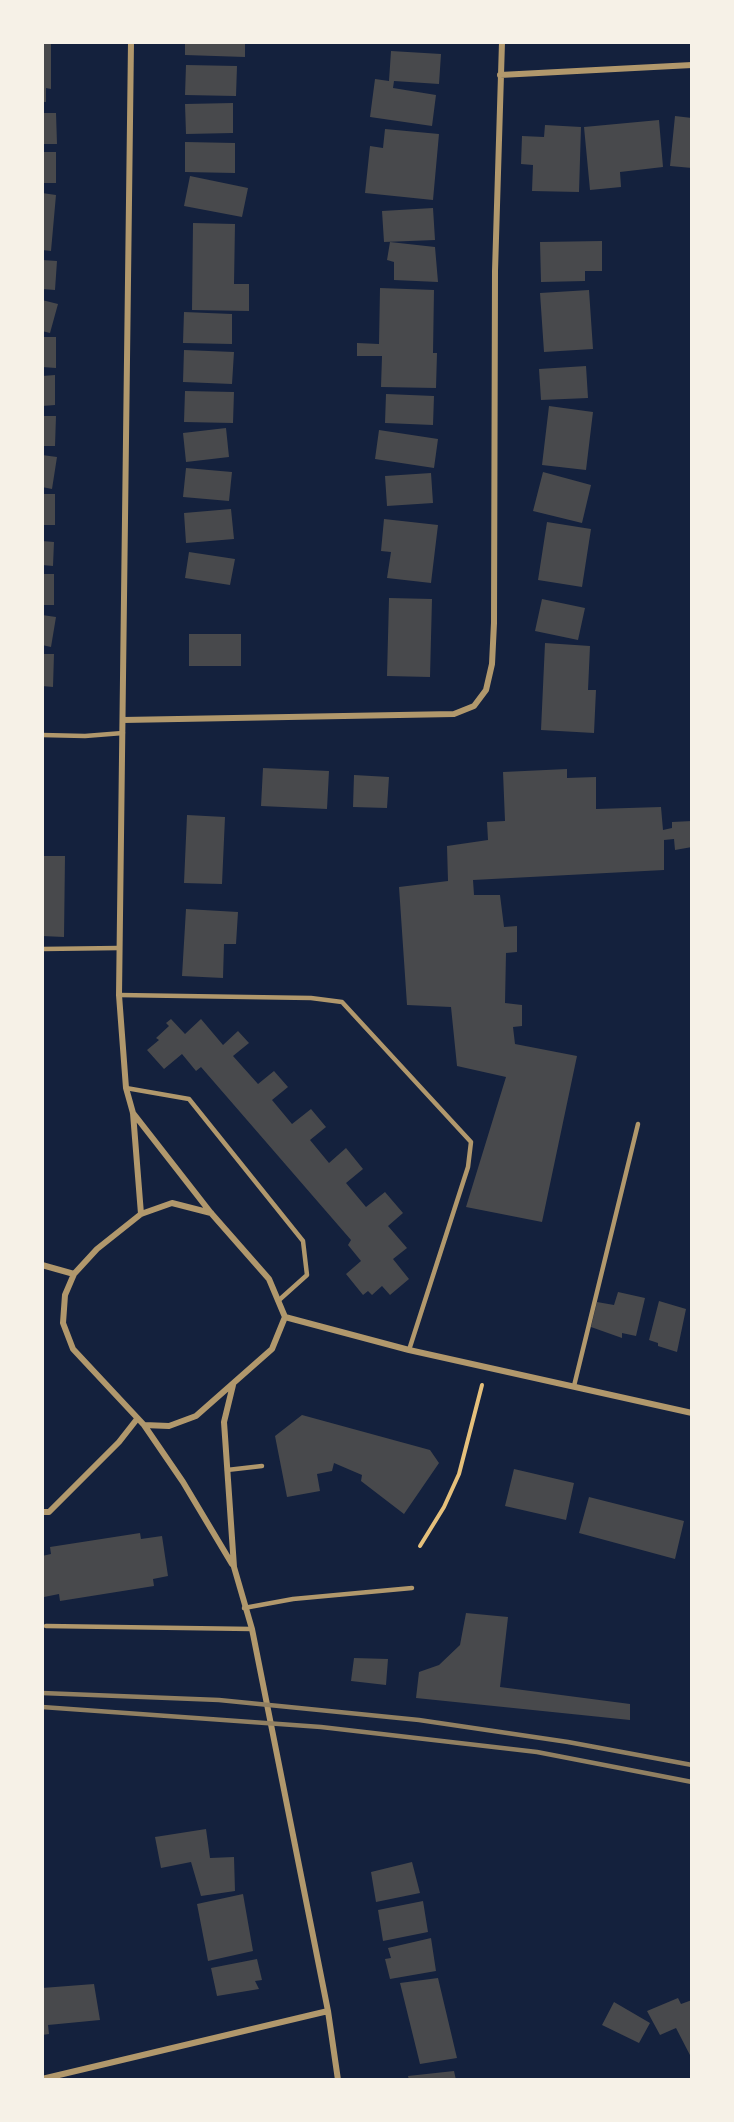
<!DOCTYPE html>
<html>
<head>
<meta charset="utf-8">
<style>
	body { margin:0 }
	#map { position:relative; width:734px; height:2122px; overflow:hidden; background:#14213d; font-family:Commissioner,sans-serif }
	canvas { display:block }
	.frame { position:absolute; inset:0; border:44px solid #f6f1e7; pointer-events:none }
</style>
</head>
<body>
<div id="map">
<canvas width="734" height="2122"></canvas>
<div class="frame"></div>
</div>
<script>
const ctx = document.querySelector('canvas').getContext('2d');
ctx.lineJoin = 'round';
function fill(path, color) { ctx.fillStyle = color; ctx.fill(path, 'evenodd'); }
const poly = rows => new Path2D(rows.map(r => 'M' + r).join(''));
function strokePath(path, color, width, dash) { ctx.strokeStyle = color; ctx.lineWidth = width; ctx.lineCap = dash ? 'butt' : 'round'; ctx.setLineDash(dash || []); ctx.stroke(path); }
fill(poly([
	[42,42,51,42,51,89,46,88,46,102,42,102],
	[185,42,245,42,245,57,185,55],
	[391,51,441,54,439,84,394,81,393,88,436,95,432,126,370,117,375,79,389,81],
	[186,65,237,66,236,96,185,95],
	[233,103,233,133,186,134,185,104],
	[42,113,56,113,57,144,42,144],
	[675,116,692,118,692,168,670,166],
	[659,120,663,167,620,172,621,187,590,190,584,127],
	[545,125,581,127,579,192,532,191,533,165,521,164,522,136,544,137],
	[385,129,439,134,433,200,365,193,370,146,383,148],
	[185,142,235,143,235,173,185,172],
	[42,152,56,152,56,183,42,183],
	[190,176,248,188,242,217,184,206],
	[42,193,56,195,51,251,42,250],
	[433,208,435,240,384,242,382,211],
	[193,223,235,224,234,284,249,284,249,311,192,310],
	[602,241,602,271,585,271,585,281,541,282,540,242],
	[390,242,435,247,438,282,394,280,394,262,387,260],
	[42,260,57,261,55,290,42,289],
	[380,288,434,290,433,353,437,353,436,388,381,387,382,356,357,356,357,343,379,344],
	[589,290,593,349,544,352,540,293],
	[42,300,58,304,50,333,42,331],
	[184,312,232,314,232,344,183,343],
	[42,337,56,337,56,368,42,367],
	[184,350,234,352,232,384,183,382],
	[586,366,588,398,541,400,539,369],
	[55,375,55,405,42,406,42,376],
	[185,391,234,392,233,423,184,422],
	[386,394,434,396,433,425,385,423],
	[549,406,593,412,586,470,542,465],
	[42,416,56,416,55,446,42,446],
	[226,428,229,457,186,462,183,433],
	[379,430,438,439,434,468,375,459],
	[42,455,57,457,52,489,42,487],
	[186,468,232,472,229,501,183,497],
	[543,472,591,485,582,523,533,511],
	[431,473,433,503,387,506,385,476],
	[42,494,55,494,55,525,42,525],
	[231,509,234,539,186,543,184,513],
	[384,519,438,525,431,583,387,578,391,552,381,551],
	[547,522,591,529,582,587,538,580],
	[42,541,54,542,53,566,42,565],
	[189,552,235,559,230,585,185,578],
	[42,574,54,574,54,605,42,605],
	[389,598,432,599,430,677,387,676],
	[542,599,585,608,578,640,535,631],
	[42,615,56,617,51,647,42,645],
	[189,634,241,634,241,666,189,666],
	[545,643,590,646,588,690,596,690,594,733,541,730],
	[42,654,54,654,53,687,42,686],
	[263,768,329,771,327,809,261,806],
	[567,769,567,778,596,777,596,809,661,807,663,830,672,828,672,822,692,821,692,847,675,850,674,839,664,840,664,870,473,880,474,895,500,895,504,927,517,926,517,952,506,953,505,1003,522,1005,522,1026,513,1027,515,1044,577,1056,542,1222,466,1207,506,1077,457,1066,451,1007,407,1005,399,887,448,881,447,846,488,840,487,822,505,821,503,772],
	[354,775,389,777,387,808,353,807],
	[187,815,225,817,222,884,184,883],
	[42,856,65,856,64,937,42,936],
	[186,909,238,912,236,944,224,944,223,978,182,976],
	[171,1019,185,1034,201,1019,223,1045,238,1031,249,1043,233,1056,258,1084,274,1071,288,1087,272,1100,292,1124,311,1109,326,1127,310,1140,329,1163,346,1148,363,1169,346,1183,366,1207,385,1192,403,1213,388,1226,407,1248,393,1259,409,1279,390,1295,382,1286,372,1295,368,1291,363,1295,346,1274,361,1261,348,1245,351,1240,201,1067,196,1071,182,1054,164,1069,147,1050,159,1040,156,1038,169,1026,166,1023],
	[618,1292,645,1298,636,1336,622,1333,622,1338,591,1327,597,1302,614,1305],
	[659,1301,686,1309,677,1352,658,1346,658,1343,649,1340],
	[302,1415,430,1450,439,1463,404,1514,361,1481,362,1475,334,1463,332,1471,317,1474,320,1491,287,1497,275,1436],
	[514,1469,574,1483,566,1520,505,1506],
	[589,1497,684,1521,675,1559,579,1533],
	[140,1533,141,1539,162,1536,168,1576,153,1579,154,1586,60,1601,59,1594,44,1597,42,1556,51,1554,50,1547],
	[466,1613,508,1617,500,1687,630,1704,630,1720,416,1698,419,1672,439,1665,460,1645],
	[354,1658,388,1659,386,1685,351,1681],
	[206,1829,210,1858,234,1857,235,1891,201,1896,191,1862,161,1868,155,1837],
	[412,1862,420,1893,376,1902,371,1872],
	[243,1894,253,1951,208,1961,197,1904],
	[423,1901,428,1932,383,1941,378,1910],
	[431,1938,436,1971,390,1979,385,1959,391,1958,388,1948],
	[257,1959,262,1980,255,1981,259,1989,217,1996,211,1968],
	[438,1978,457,2058,420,2064,400,1983],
	[94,1984,100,2020,48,2025,49,2034,42,2035,42,1988],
	[678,1998,681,2004,692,2000,692,2059,676,2028,660,2035,647,2011],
	[614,2002,650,2023,639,2043,602,2025],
	[454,2071,456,2080,409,2080,408,2076]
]), '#48494c');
strokePath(poly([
	[420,1546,444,1507,459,1474,482,1385]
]), '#e5c07b', 4);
strokePath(poly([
	[42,735,85,736,123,733],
	[42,949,119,948],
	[119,995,311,998,342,1002,471,1142,468,1167,409,1350],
	[126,1088,189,1099,303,1241,307,1275,278,1301],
	[574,1386,638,1124],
	[227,1470,262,1466],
	[244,1608,293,1599,412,1588],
	[46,1626,252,1629]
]), '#b1986c', 4.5);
strokePath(poly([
	[131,42,119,995,126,1088,133,1113,141,1214],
	[500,75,692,65],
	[123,720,454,714,474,706,486,690,492,664,494,623,495,271,502,42],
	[133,1113,211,1213,269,1279,285,1317,272,1349,196,1416,169,1426,144,1425,73,1349,63,1323,65,1295,74,1274,97,1249,141,1214,172,1203,211,1213],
	[42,1265,74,1274],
	[285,1317,409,1350,692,1413],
	[233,1385,224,1422,234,1567,252,1629,328,2011,338,2080],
	[144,1425,183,1482,232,1564],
	[42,1512,49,1512,119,1442,137,1419],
	[42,2079,328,2011]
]), '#b1986c', 6);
strokePath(poly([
	[42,1693,219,1700,419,1720,568,1742,692,1765],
	[42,1707,321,1727,537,1752,692,1782]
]), '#918062', 4.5);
</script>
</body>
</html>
